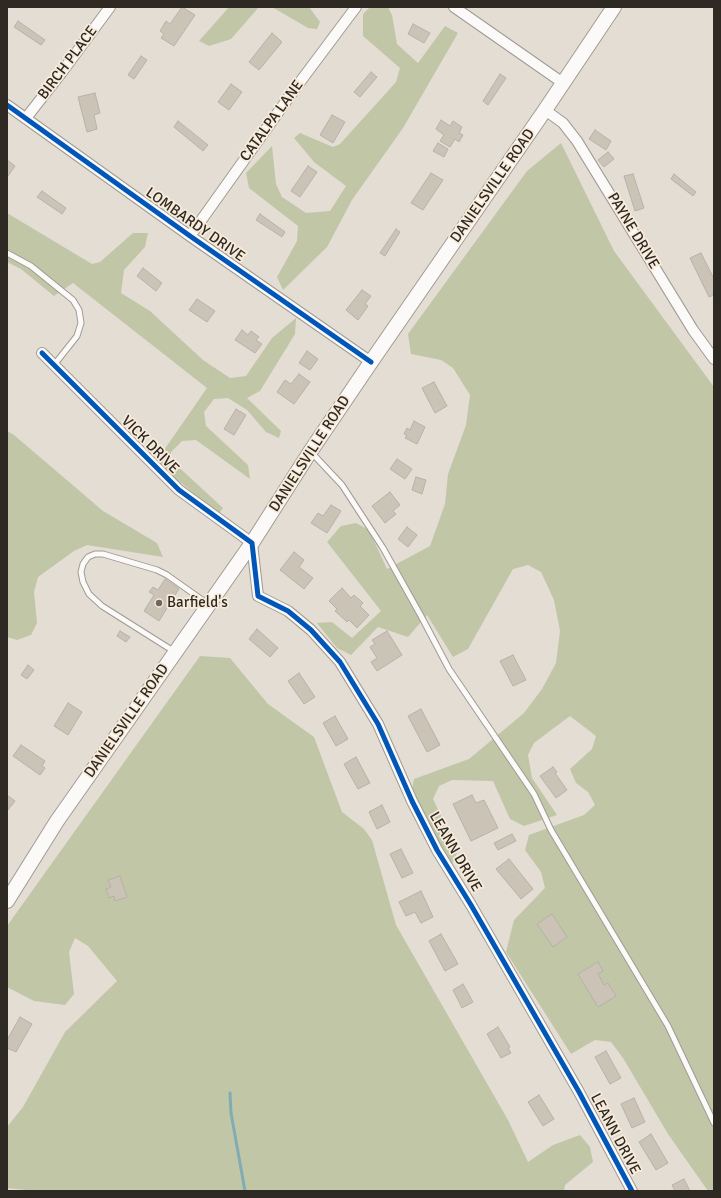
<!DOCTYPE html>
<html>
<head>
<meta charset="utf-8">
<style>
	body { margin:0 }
	#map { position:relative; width:721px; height:1198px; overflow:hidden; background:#e4ddd4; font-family:Signika,sans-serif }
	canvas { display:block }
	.frame { position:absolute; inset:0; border:8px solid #2e2923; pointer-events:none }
</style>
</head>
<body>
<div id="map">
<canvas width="721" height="1198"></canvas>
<div class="frame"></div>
</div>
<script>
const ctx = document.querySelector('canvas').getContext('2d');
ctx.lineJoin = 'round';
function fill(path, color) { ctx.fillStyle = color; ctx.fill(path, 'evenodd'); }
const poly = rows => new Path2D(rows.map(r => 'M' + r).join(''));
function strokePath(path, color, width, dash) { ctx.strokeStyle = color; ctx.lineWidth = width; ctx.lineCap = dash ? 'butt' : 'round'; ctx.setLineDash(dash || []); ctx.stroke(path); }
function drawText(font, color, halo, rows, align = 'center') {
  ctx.font = font + ' Signika,sans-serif'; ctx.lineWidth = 3.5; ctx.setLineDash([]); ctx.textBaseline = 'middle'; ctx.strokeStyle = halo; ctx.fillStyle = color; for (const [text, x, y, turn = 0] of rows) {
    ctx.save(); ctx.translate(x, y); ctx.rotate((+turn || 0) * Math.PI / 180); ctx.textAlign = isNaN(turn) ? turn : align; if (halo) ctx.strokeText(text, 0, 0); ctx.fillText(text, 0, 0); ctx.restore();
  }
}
fill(poly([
	[229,7,259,7,231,39,209,46,199,41],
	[272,7,309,7,320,22,317,29,308,28],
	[370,7,388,7,392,15,397,44,418,63,445,26,458,33,403,128,352,200,327,247,283,290,277,277,297,241,298,226,249,188,246,173,272,146,276,184,282,197,306,213,330,211,346,186,314,162,294,138,300,133,333,147,340,144,396,82,400,68,363,36,363,14],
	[561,143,614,251,714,387,714,1191,708,1191,668,1134,623,1058,611,1042,595,1040,571,1054,506,952,514,920,545,888,541,872,525,850,529,835,584,815,595,805,588,792,576,783,570,769,592,749,596,736,570,716,534,743,528,755,532,778,557,815,524,826,510,819,493,781,452,780,439,786,433,799,458,851,452,864,443,861,412,789,414,779,469,759,524,713,542,689,556,663,560,631,554,600,541,572,528,565,513,569,468,649,453,657,427,615,408,637,378,627,351,655,337,648,317,623,332,622,352,638,381,611,327,542,341,526,356,523,369,530,387,569,430,546,445,504,448,474,466,425,470,395,453,368,441,360,411,354,408,334,527,171],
	[7,213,92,264,100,262,133,233,148,233,145,247,124,270,121,293,150,311,203,360,230,378,246,376,272,338,296,318,295,334,260,391,247,398,281,431,279,438,266,432,247,410,228,398,214,399,204,412,206,426,248,465,250,479,196,440,182,441,171,452,171,460,223,508,219,514,159,465,164,450,207,388,73,283,54,296,21,269,7,262],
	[7,431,14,435,103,511,157,543,163,557,87,545,74,551,38,577,34,592,37,623,31,635,17,640,7,637],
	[200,656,230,658,268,704,314,737,342,812,364,829,372,840,396,925,508,1120,528,1162,553,1145,580,1135,590,1147,593,1162,565,1185,564,1191,37,1191,7,1188,7,1127,23,1107,65,1032,117,981,88,946,75,938,69,952,74,994,65,1005,34,1001,7,987,7,926]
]), '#c1c6a7');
strokePath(poly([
	[230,1093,231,1113,245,1191]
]), '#81acb3', 3);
const building = poly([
	[182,7,195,15,174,46,161,38,164,34,160,31,166,21,170,24,182,7],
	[18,21,45,40,41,45,14,27,18,21],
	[413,24,430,33,424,43,408,34,413,24],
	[272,33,282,42,259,70,249,62,272,33],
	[141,56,147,60,134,79,128,75,141,56],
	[371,72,377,77,360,97,354,92,371,72],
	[500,74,506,78,488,105,483,101,500,74],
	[231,84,242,92,229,110,218,102,231,84],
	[95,93,100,113,94,115,97,129,87,132,78,97,95,93],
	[332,115,345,122,333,143,320,135,332,115],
	[441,120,450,126,453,121,462,127,459,133,463,135,459,142,455,139,450,147,440,141,444,135,436,129,441,120],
	[178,121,208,145,203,151,174,127,178,121],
	[595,130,611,141,606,150,589,139,595,130],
	[438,143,448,149,444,157,433,151,438,143],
	[608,152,614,159,604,167,598,160,608,152],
	[7,160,15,166,8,176,7,175,7,160],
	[308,166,317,172,300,197,291,191,308,166],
	[431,173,443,180,423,210,411,203,431,173],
	[633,174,644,208,635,211,624,176,633,174],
	[674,174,696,192,693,196,671,179,674,174],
	[42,191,66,208,62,214,37,197,42,191],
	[260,214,285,232,282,237,256,220,260,214],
	[396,229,400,232,385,256,380,253,396,229],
	[701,253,714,279,714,295,709,297,690,258,701,253],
	[143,268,162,283,156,291,137,276,143,268],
	[362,290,371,296,365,304,368,306,358,320,346,310,362,290],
	[197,299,215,311,207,322,189,310,197,299],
	[242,330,248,335,251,331,259,337,256,340,262,344,255,353,235,340,242,330],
	[307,351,318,359,310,370,299,363,307,351],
	[299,374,310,382,294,404,277,392,285,380,291,384,299,374],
	[434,382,447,406,435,413,422,388,434,382],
	[236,409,246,415,234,435,224,429,236,409],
	[414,421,425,427,417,444,405,438,407,435,404,434,407,428,410,430,414,421],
	[397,459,412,469,405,479,390,469,397,459],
	[416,477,426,480,422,494,412,490,416,477],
	[390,492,400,505,393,511,396,514,385,523,372,506,390,492],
	[331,505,341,511,327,533,311,523,318,513,323,516,331,505],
	[407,527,417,535,408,547,398,539,407,527],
	[294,552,304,560,299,567,313,578,304,589,280,570,294,552],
	[165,579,179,589,159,621,144,611,154,595,149,592,153,587,158,590,165,579],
	[342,588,351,598,354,595,363,603,360,606,369,615,357,628,349,620,347,622,335,611,337,609,329,601,342,588],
	[257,629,278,648,270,657,249,639,257,629],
	[120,631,130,637,126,642,117,636,120,631],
	[387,631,402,655,377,671,371,662,377,658,370,647,375,644,372,640,387,631],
	[513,655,526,680,513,686,500,661,513,655],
	[28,665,34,670,27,679,21,675,28,665],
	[299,673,315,697,304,704,288,681,299,673],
	[68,703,82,712,68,735,54,726,68,703],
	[421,709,440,745,427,752,408,716,421,709],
	[335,716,348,739,336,746,323,723,335,716],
	[21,745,45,761,42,766,45,768,40,775,13,756,21,745],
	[356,757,370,783,358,789,344,764,356,757],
	[553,767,557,772,555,773,567,790,556,798,540,776,553,767],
	[7,795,15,801,7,811,7,795],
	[472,795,476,803,484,800,498,828,471,841,453,804,472,795],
	[382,805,390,822,377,829,369,812,382,805],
	[512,834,516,841,498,850,494,843,512,834],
	[401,849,413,873,402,878,390,854,401,849],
	[509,859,533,889,521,899,496,869,509,859],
	[120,876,127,897,115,901,114,896,109,898,106,889,111,887,108,880,120,876],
	[421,891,433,917,421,923,415,912,406,916,399,902,421,891],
	[552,914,567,937,553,947,537,924,552,914],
	[441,934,458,964,445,971,429,941,441,934],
	[598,962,603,971,598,974,604,985,608,983,616,996,598,1007,578,974,598,962],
	[463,984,473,1002,462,1008,453,990,463,984],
	[20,1017,32,1024,16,1052,7,1048,7,1040,20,1017],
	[498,1027,510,1047,508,1048,511,1053,501,1058,487,1034,498,1027],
	[606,1051,621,1078,610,1084,595,1057,606,1051],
	[539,1095,554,1119,543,1126,528,1102,539,1095],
	[634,1098,645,1122,632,1128,621,1104,634,1098],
	[651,1134,668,1163,656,1170,639,1142,651,1134],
	[684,1179,690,1191,675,1191,672,1185,684,1179]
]);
fill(building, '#ccc3b7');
strokePath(building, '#b6b1aa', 1);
const lane = poly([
	[7,253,31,266,73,300,79,310,81,323,77,336,54,365],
	[311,452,342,485,383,548,421,616,449,669,534,794,551,830,668,1026,714,1123],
	[175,652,102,606,89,594,83,582,81,572,83,564,88,557,95,554,103,554,157,570,167,575,208,604]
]);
const street = poly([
	[454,7,563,83],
	[7,105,190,236,371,362],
	[545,110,563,123,577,141,693,330,714,359],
	[26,118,62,72,110,7],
	[190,236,294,90,356,7],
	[42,353,179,490,252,543,258,596,288,611,311,630,340,662,378,724,412,801,437,850,471,905,579,1092,632,1191]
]);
const secondary = poly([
	[7,901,57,821,252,543,310,452,371,362,545,110,614,7]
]);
strokePath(lane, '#a09b94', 7);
strokePath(street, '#a09b94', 12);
strokePath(secondary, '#a09b94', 16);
strokePath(lane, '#fbfaf9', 5);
strokePath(street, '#fbfaf9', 10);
strokePath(secondary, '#fbfaf9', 14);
strokePath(poly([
	[7,105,190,236,371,362],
	[42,353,179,490,252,543,258,596,288,611,311,630,340,662,378,724,412,801,437,850,471,905,579,1092,632,1191]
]), '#0057b8', 5);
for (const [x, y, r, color] of [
	[159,603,4,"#6e6861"]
]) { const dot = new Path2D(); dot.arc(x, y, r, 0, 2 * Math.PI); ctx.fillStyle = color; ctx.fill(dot); strokePath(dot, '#f8ebda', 1.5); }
drawText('15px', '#2e2923', '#f8ebda', [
	["BIRCH PLACE",68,63,-53],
	["CATALPA LANE",272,121,-54],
	["DANIELSVILLE ROAD",493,186,-55],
	["LOMBARDY DRIVE",195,225,35],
	["PAYNE DRIVE",633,231,59],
	["VICK DRIVE",150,445,45],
	["DANIELSVILLE ROAD",310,454,-57],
	["DANIELSVILLE ROAD",127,721,-55],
	["LEANN DRIVE",455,852,60],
	["LEANN DRIVE",615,1134,62]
]);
drawText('15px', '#2e2923', '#f8ebda', [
	["Barfield's",167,603]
], 'left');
</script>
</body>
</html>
